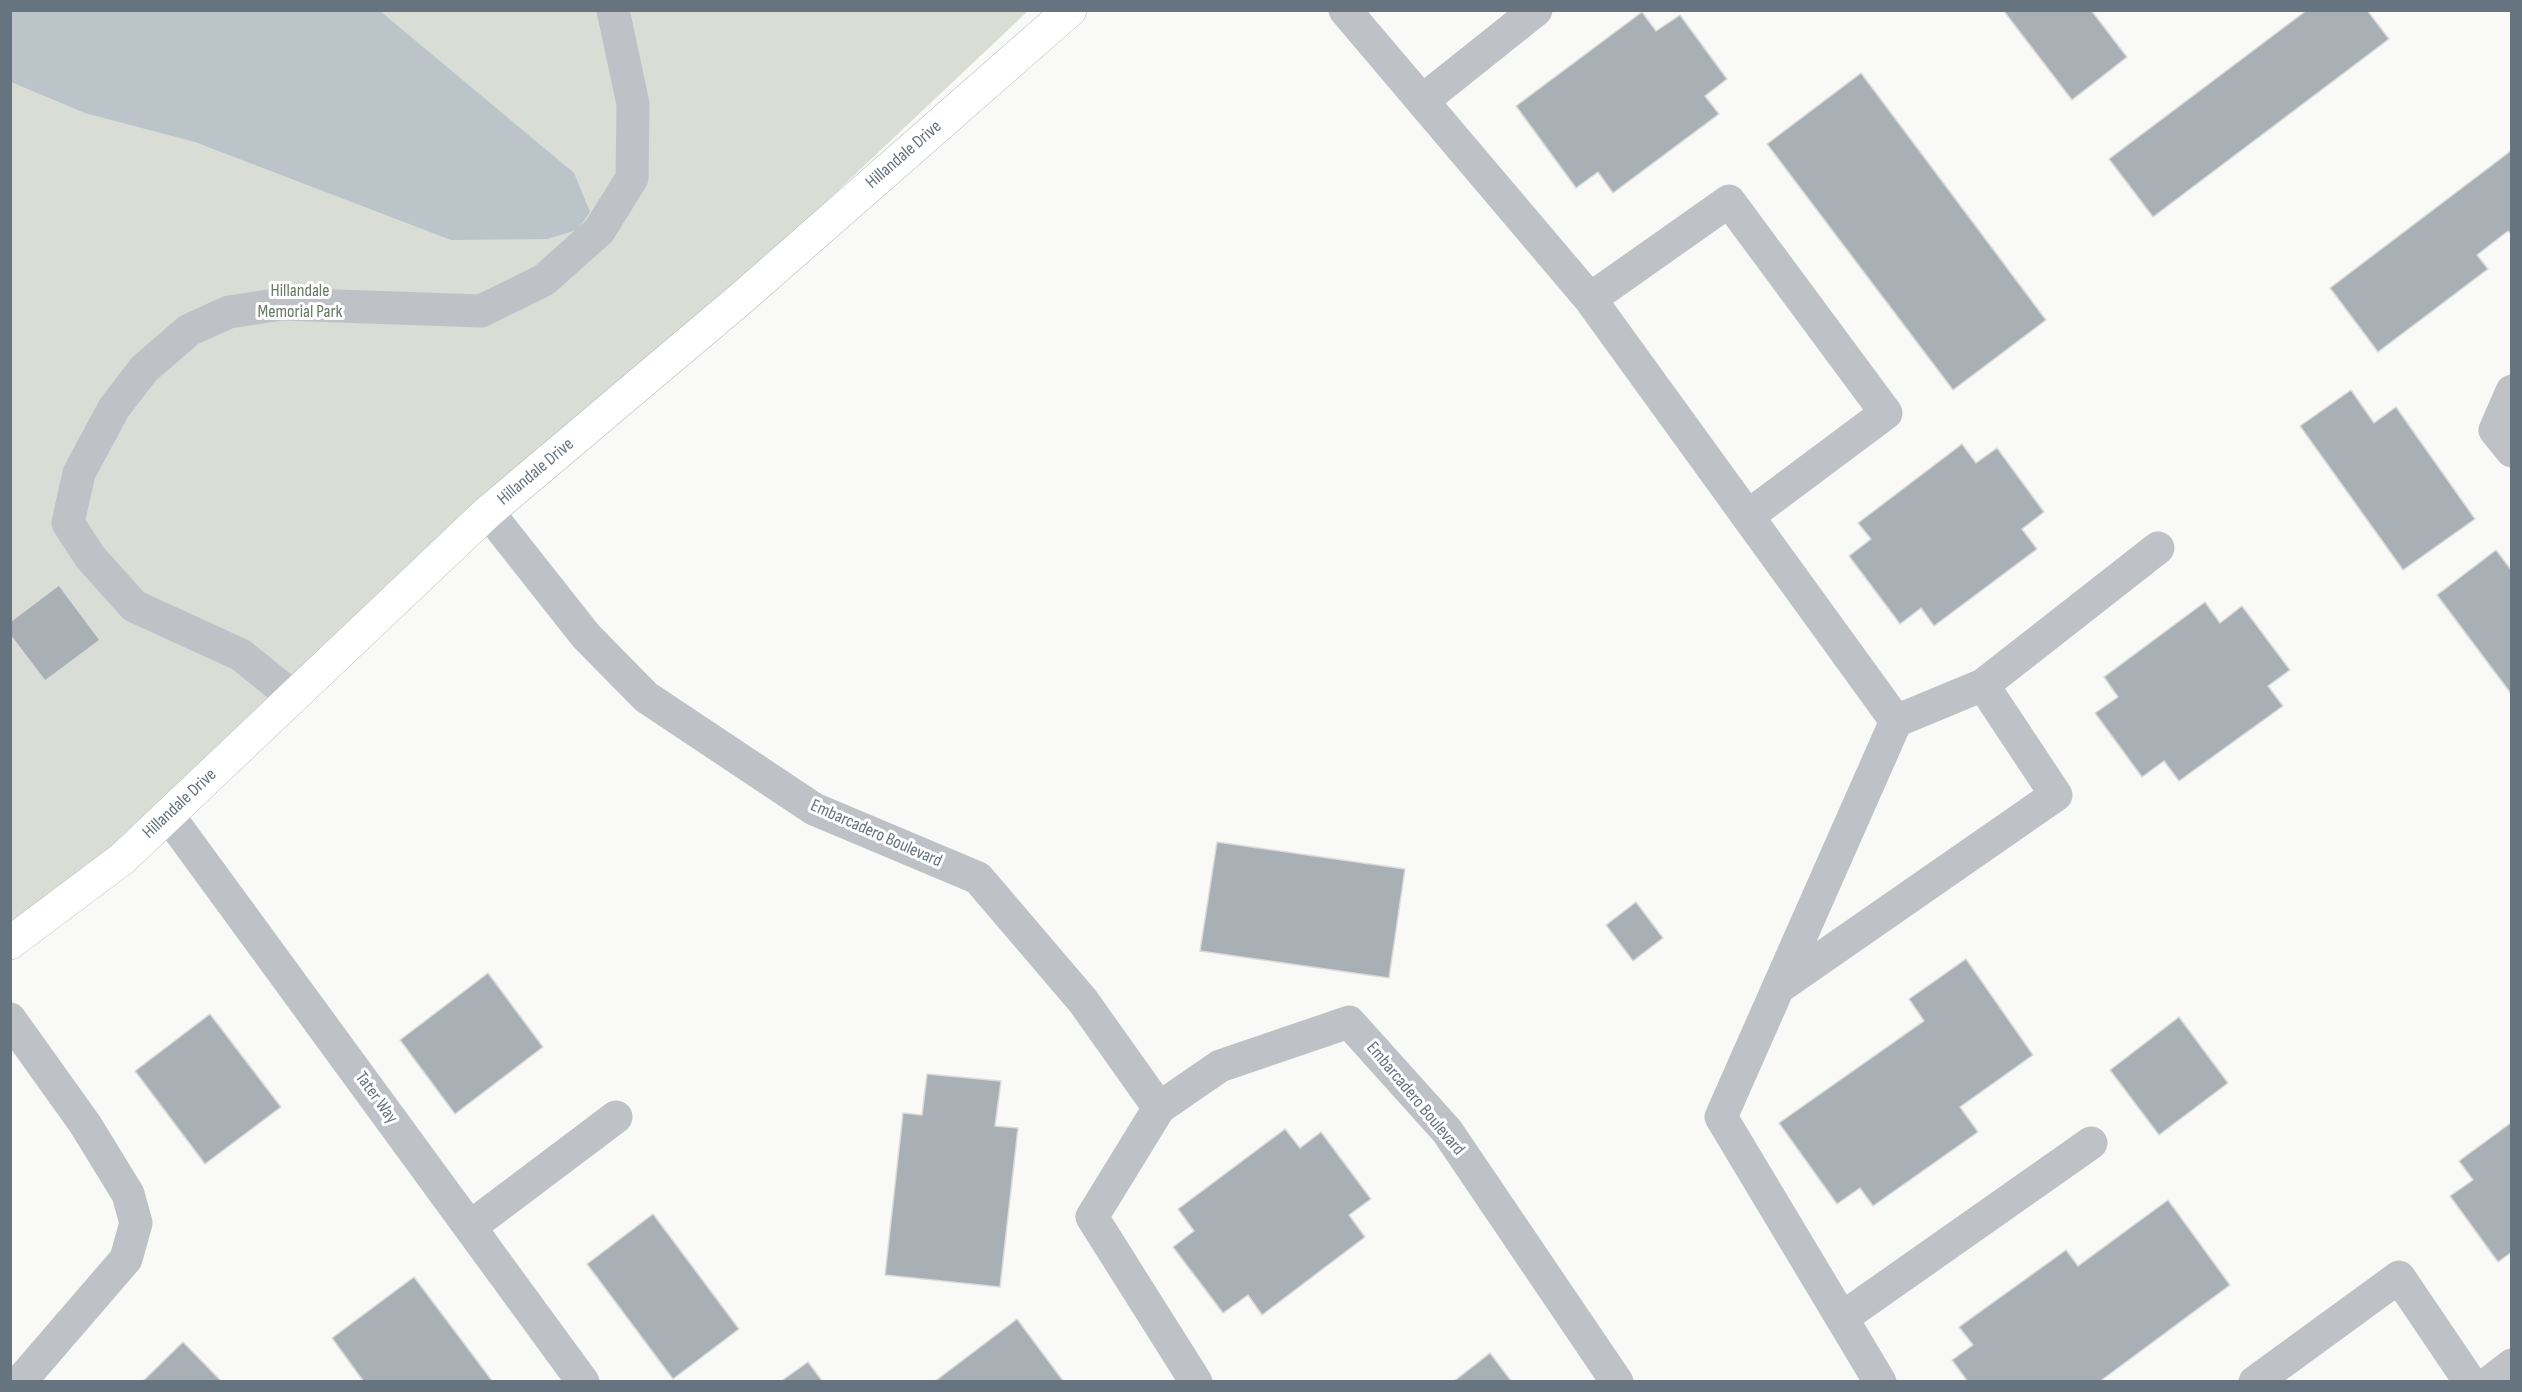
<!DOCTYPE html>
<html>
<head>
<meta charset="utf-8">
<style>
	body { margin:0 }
	#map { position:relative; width:2522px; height:1392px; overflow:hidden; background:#f9f9f7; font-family:"Sofia Sans Condensed",sans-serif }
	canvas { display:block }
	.frame { position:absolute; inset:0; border:12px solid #667480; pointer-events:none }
</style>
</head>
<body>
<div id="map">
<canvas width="2522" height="1392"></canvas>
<div class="frame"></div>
</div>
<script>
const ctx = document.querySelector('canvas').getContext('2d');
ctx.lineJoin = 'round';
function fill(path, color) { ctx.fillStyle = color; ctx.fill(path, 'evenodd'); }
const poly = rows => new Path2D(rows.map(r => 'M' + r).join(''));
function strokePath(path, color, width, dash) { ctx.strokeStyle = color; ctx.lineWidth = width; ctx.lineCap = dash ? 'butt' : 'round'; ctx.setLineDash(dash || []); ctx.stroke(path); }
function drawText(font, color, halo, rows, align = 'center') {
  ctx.font = font + ' "Sofia Sans Condensed",sans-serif'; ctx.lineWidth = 6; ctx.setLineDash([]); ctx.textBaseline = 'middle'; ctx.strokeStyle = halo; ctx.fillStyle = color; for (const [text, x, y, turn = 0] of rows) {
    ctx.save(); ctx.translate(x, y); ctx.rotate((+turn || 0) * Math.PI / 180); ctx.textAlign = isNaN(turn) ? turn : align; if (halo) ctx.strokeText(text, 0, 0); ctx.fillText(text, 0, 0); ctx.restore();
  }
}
fill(poly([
	[11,11,1028,11,348,653,11,935]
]), '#d9ddd6');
fill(poly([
	[10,11,380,11,574,173,590,212,577,230,547,239,451,240,195,142,85,113,11,82]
]), '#bac4c9');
const building = poly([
	[2003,10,2091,10,2127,57,2072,100,2003,10],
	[2307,10,2367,10,2389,39,2153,217,2109,159,2307,10],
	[1642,12,1656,31,1680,15,1727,79,1705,96,1719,114,1613,193,1598,172,1576,188,1516,106,1642,12],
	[1861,73,2046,320,1953,390,1767,144,1861,73],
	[2512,150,2512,235,2508,231,2477,255,2488,269,2378,352,2330,288,2512,150],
	[2351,390,2374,423,2396,407,2475,519,2403,570,2300,426,2351,390],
	[1962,444,1976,463,1997,448,2044,512,2022,529,2037,549,1934,626,1921,608,1900,624,1849,556,1871,539,1858,523,1962,444],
	[2496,550,2512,571,2512,695,2437,595,2496,550],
	[59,585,100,640,45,681,10,635,10,622,59,585],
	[2205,602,2220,623,2242,606,2290,670,2268,686,2283,706,2179,781,2164,761,2142,777,2095,713,2118,697,2104,677,2205,602],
	[1217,842,1405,869,1389,978,1200,951,1217,842],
	[1636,902,1663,938,1633,961,1606,925,1636,902],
	[1966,959,2033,1055,1960,1107,1978,1132,1873,1206,1860,1188,1837,1204,1779,1123,1924,1021,1909,999,1966,959],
	[488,973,543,1047,455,1114,400,1040,488,973],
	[210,1014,281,1107,205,1164,135,1071,210,1014],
	[2179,1017,2228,1083,2159,1135,2110,1070,2179,1017],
	[927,1074,1001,1081,995,1126,1018,1128,1000,1287,885,1275,903,1113,922,1115,927,1074],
	[2512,1122,2512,1252,2498,1262,2450,1196,2473,1180,2459,1161,2512,1122],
	[1285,1129,1300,1148,1321,1132,1371,1199,1349,1215,1365,1237,1262,1315,1248,1295,1223,1313,1173,1247,1194,1231,1178,1209,1285,1129],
	[2168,1200,2230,1285,2099,1382,1968,1382,1952,1360,1973,1345,1959,1327,2066,1250,2078,1266,2168,1200],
	[653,1214,739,1329,673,1379,587,1264,653,1214],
	[414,1277,493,1382,364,1382,332,1338,414,1277],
	[1017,1319,1064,1382,934,1382,1017,1319],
	[183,1342,222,1382,142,1382,183,1342],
	[1490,1353,1512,1382,1453,1382,1490,1353],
	[808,1362,823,1382,780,1382,808,1362]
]);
fill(building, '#a8b0b6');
strokePath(building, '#dbdbd9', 1.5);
const major = poly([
	[10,943,122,859,488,512,744,296,1070,10]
]);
strokePath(major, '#b4b9bd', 34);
strokePath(poly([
	[1345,10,1590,299,1896,721,1721,1117,1880,1382],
	[1422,101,1536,10],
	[1590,299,1729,201,1886,413,1748,516],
	[2512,391,2495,430,2512,451],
	[488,512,586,636,646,697,814,809,978,878,1083,1001,1159,1108],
	[1983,685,2158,548],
	[293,697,241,655,134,606,90,557,68,523,79,473,114,408,144,369,189,330,229,312,282,304,481,311,544,280,599,231,632,178,633,104,613,10],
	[168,815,583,1382],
	[1778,988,2056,795,1983,685,1896,721],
	[10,1019,85,1124,128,1194,136,1223,126,1259,20,1382],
	[470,1227,616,1117],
	[1842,1318,2091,1143],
	[1196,1382,1092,1217,1159,1108,1220,1066,1349,1022,1447,1131,1617,1382],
	[2255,1382,2399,1277,2470,1382],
	[2490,1382,2512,1365]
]), '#bec2c6', 33);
strokePath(major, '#fff', 33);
drawText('18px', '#667480', '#fff', [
	["Hillandale Drive",904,155,-41],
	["Hillandale Drive",536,472,-40],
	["Hillandale Drive",180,804,-43],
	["Embarcadero Boulevard",876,834,24],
	["Tater Way",376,1098,54],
	["Embarcadero Boulevard",1415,1099,50]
]);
drawText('18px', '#677864', '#fff', [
	["Hillandale",300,291],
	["Memorial Park",300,312]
]);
</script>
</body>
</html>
